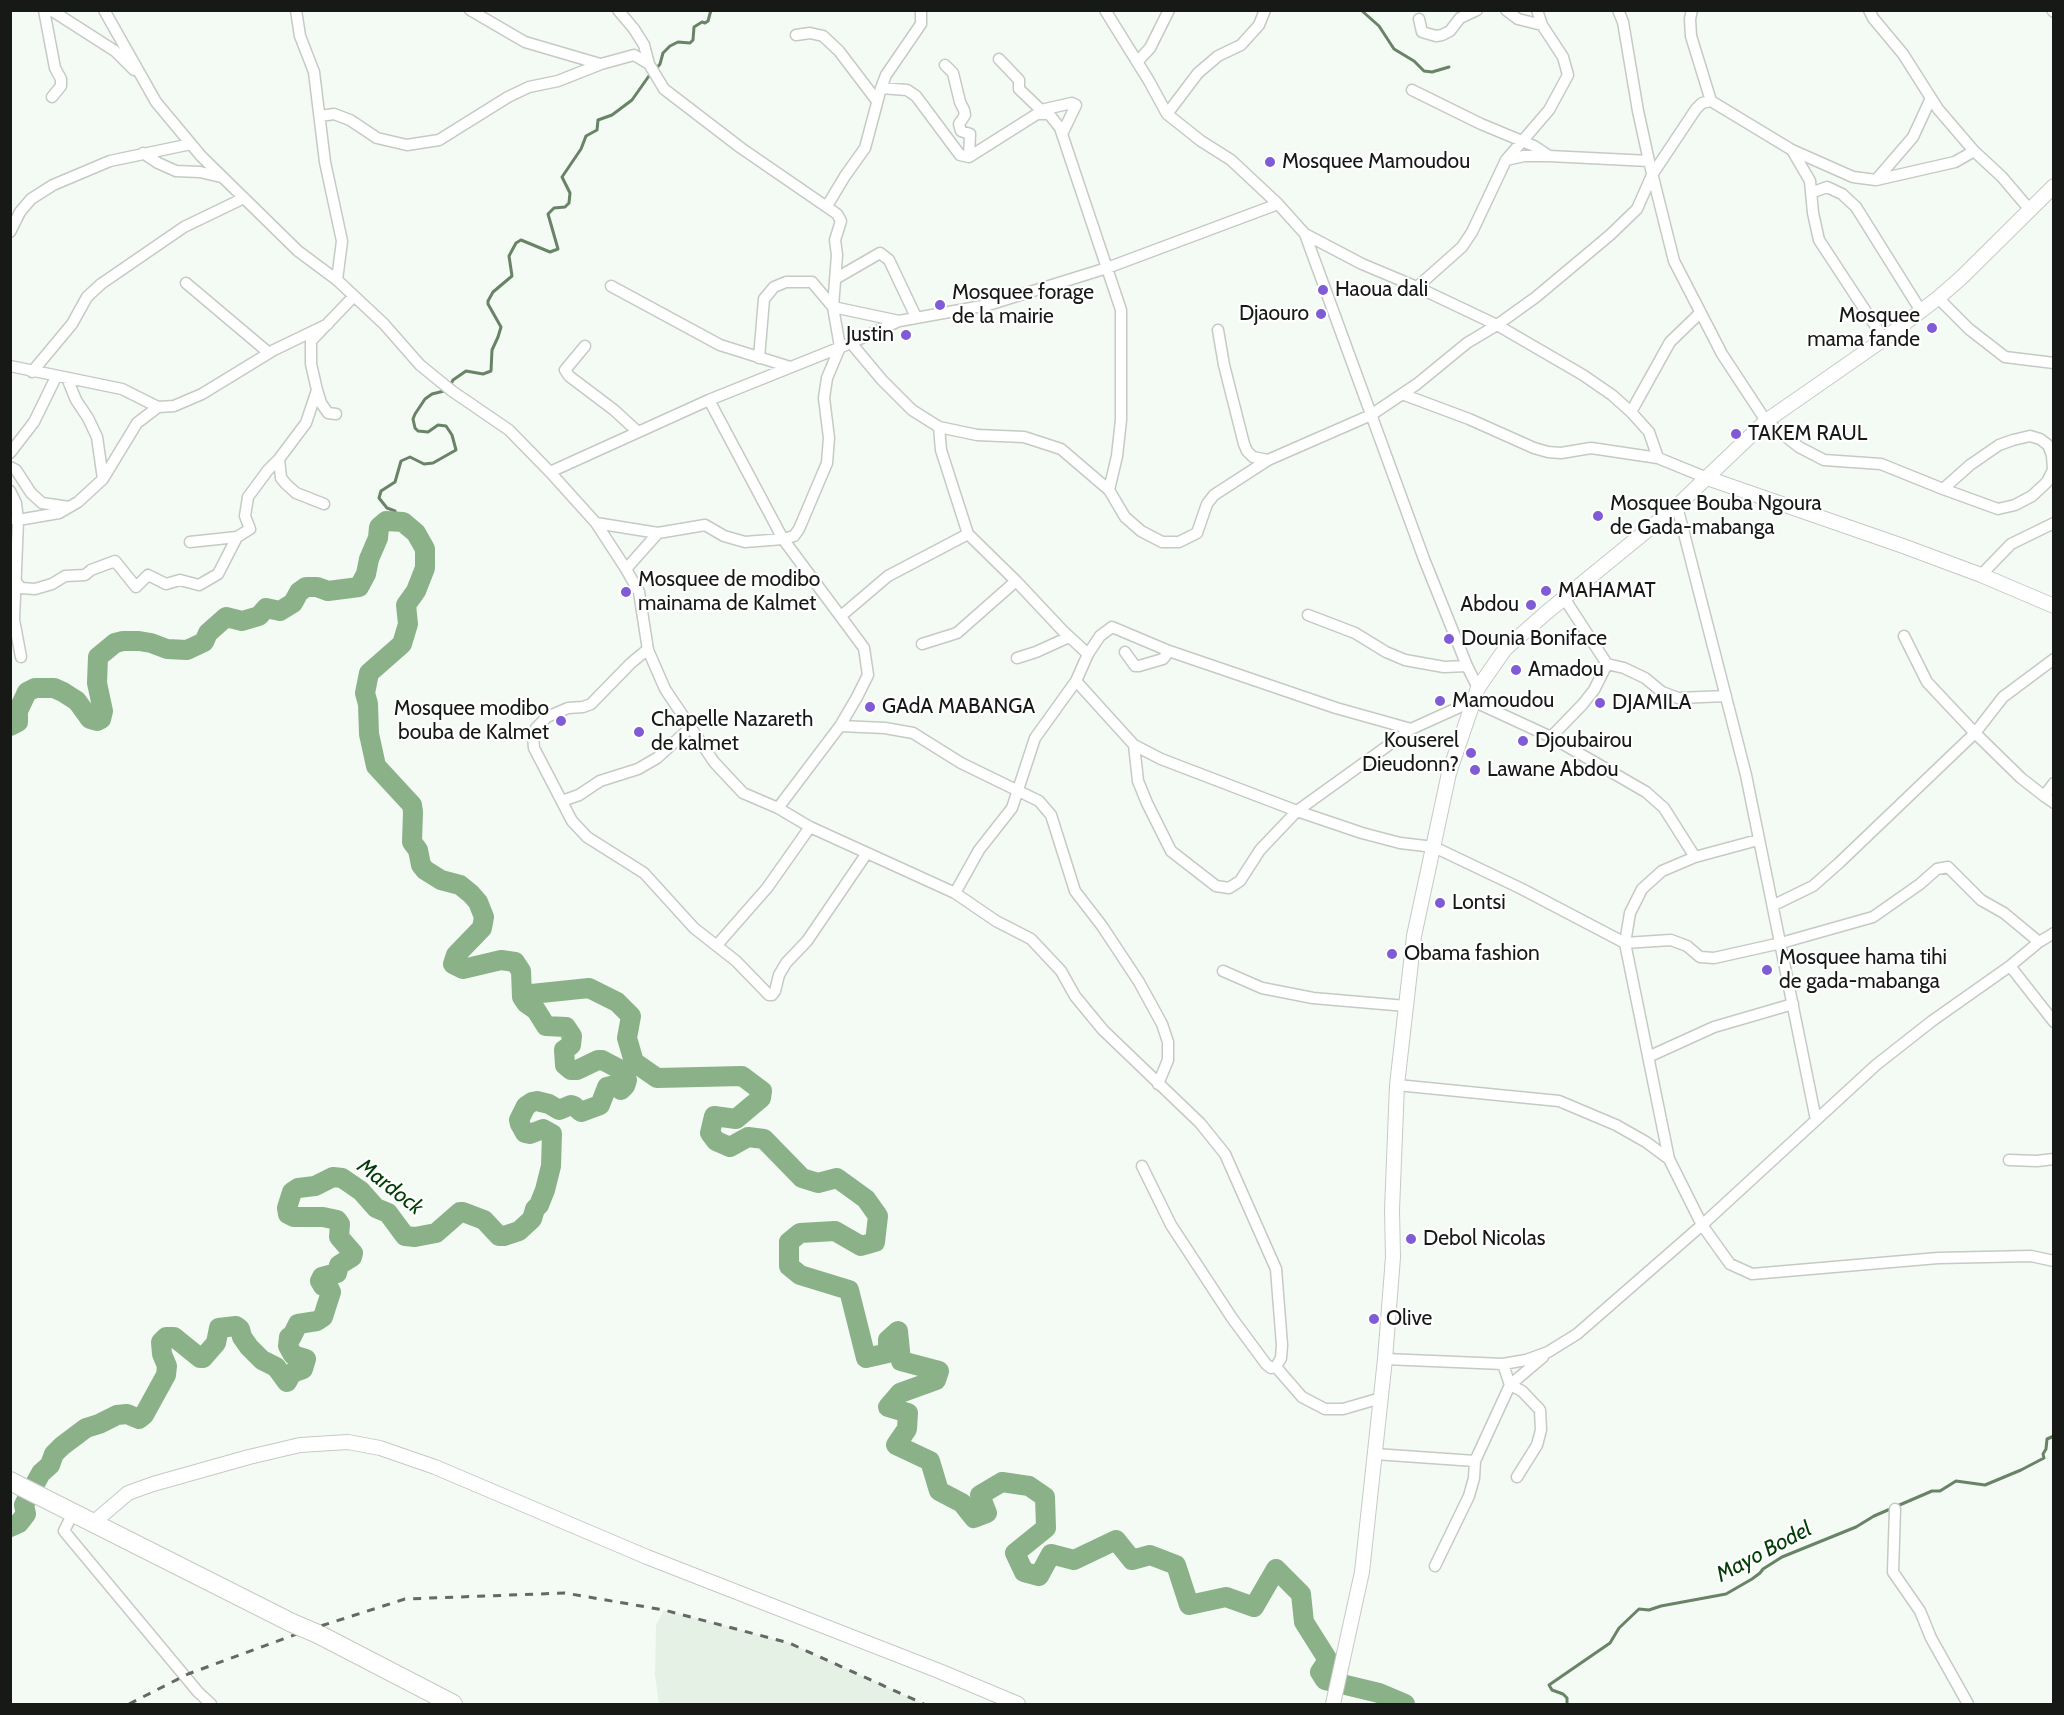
<!DOCTYPE html>
<html>
<head>
<meta charset="utf-8">
<style>
	body { margin:0 }
	#map { position:relative; width:2064px; height:1715px; overflow:hidden; background:#f4faf4; font-family:Cabin,sans-serif }
	canvas { display:block }
	.frame { position:absolute; inset:0; border:12px solid #171917; pointer-events:none }
</style>
</head>
<body>
<div id="map">
<canvas width="2064" height="1715"></canvas>
<div class="frame"></div>
</div>
<script>
const ctx = document.querySelector('canvas').getContext('2d');
ctx.lineJoin = 'round';
function fill(path, color) { ctx.fillStyle = color; ctx.fill(path, 'evenodd'); }
const poly = rows => new Path2D(rows.map(r => 'M' + r).join(''));
function strokePath(path, color, width, dash) { ctx.strokeStyle = color; ctx.lineWidth = width; ctx.lineCap = dash ? 'butt' : 'round'; ctx.setLineDash(dash || []); ctx.stroke(path); }
function drawText(font, color, halo, rows, align = 'center') {
  ctx.font = font + ' Cabin,sans-serif'; ctx.lineWidth = 4.5; ctx.setLineDash([]); ctx.textBaseline = 'middle'; ctx.strokeStyle = halo; ctx.fillStyle = color; for (const [text, x, y, turn = 0] of rows) {
    ctx.save(); ctx.translate(x, y); ctx.rotate((+turn || 0) * Math.PI / 180); ctx.textAlign = isNaN(turn) ? turn : align; if (halo) ctx.strokeText(text, 0, 0); ctx.fillText(text, 0, 0); ctx.restore();
  }
}
fill(poly([
	[664,1610,789,1643,924,1704,659,1704,655,1675,656,1625]
]), '#e6f1e5');
strokePath(poly([
	[1361,10,1379,26,1394,49,1414,61,1424,71,1432,72,1449,67],
	[656,69,660,64,663,53,670,46,678,42,690,43,693,40,694,27,702,22,705,23,708,21,711,10],
	[399,521,395,511,387,508,379,498,381,491,395,482,401,461,410,457,424,464,433,463,456,450,452,435,446,426,438,425,428,432,418,431,415,428,413,419,415,414,425,399,432,394,448,390,453,380,466,371,483,374,491,371,492,350,498,337,501,327,488,304,488,301,493,292,512,276,509,256,516,243,521,240,550,252,558,249,548,214,554,208,565,207,569,203,570,193,562,177,581,149,586,136,597,130,598,120,612,115,632,100,651,73],
	[1567,1704,1567,1698,1563,1694,1552,1690,1549,1685,1610,1643,1619,1628,1639,1609,1649,1610,1661,1606,1726,1594,1752,1579,1760,1573,1763,1569,1782,1557,1856,1527,1874,1516,1932,1491,1940,1491,1956,1481,1985,1485,2021,1470,2044,1458,2043,1454,2046,1449,2047,1439,2054,1436]
]), '#688366', 3);
strokePath(poly([
	[10,726,18,722,18,711,27,692,35,688,54,688,63,692,77,701,90,719,97,721,101,719,103,711,97,683,98,657,115,643,123,641,139,641,151,643,167,649,187,650,204,642,208,633,226,617,242,621,259,616,266,608,280,611,293,603,299,592,306,587,317,587,328,591,359,587,366,574,369,559,378,538,379,527,386,521,403,522,416,533,425,549,425,568,416,591,406,605,408,624,402,644,369,673,365,693,368,704,369,734,376,766,412,805,413,812,412,842,418,850,421,865,425,870,441,880,460,885,471,894,478,902,484,917,482,928,456,955,453,964,463,969,501,960,515,962,521,971,522,997,526,1003,536,1010,546,1026,566,1027,572,1036,571,1045,564,1050,565,1065,571,1070,577,1070,598,1060,602,1060,623,1071,627,1080,625,1086,621,1090,615,1085,607,1087,600,1105,581,1112,574,1106,571,1105,559,1110,549,1104,537,1101,532,1102,526,1106,519,1120,520,1124,525,1133,530,1134,543,1129,552,1134,551,1166,545,1190,539,1205,535,1209,532,1219,519,1231,504,1236,499,1236,484,1220,463,1212,460,1212,436,1233,415,1237,405,1236,388,1213,376,1208,361,1191,342,1178,333,1177,315,1186,298,1188,292,1192,287,1208,288,1214,294,1217,323,1217,337,1220,340,1224,339,1237,353,1253,352,1257,339,1265,337,1273,322,1277,320,1281,323,1286,329,1288,331,1292,323,1317,317,1321,298,1324,291,1338,289,1337,288,1346,293,1355,306,1359,303,1369,292,1373,287,1382,276,1367,262,1360,249,1347,242,1337,240,1329,236,1326,219,1328,216,1343,203,1358,200,1358,174,1337,166,1337,161,1342,162,1354,167,1366,166,1375,144,1415,139,1419,127,1414,117,1415,99,1424,86,1428,62,1446,54,1454,50,1465,41,1473,31,1491,24,1505,26,1514,19,1523,10,1527],
	[522,995,589,988,617,1002,631,1016,627,1038,634,1062,657,1078,742,1076,762,1091,761,1098,736,1119,714,1116,710,1133,716,1141,730,1147,748,1137,764,1139,802,1178,818,1183,837,1178,866,1199,878,1216,875,1242,861,1246,835,1231,800,1233,789,1242,789,1266,800,1275,849,1290,866,1358,888,1353,888,1340,898,1331,901,1361,939,1371,936,1380,900,1393,888,1407,908,1413,907,1429,896,1445,930,1461,939,1491,962,1503,974,1518,987,1513,980,1495,1002,1482,1029,1486,1045,1497,1046,1528,1015,1553,1024,1572,1039,1576,1051,1554,1074,1560,1116,1540,1132,1560,1150,1555,1176,1565,1189,1605,1226,1597,1254,1607,1276,1569,1301,1594,1304,1622,1328,1660,1320,1672,1325,1680,1379,1693,1405,1704]
]), '#8ab188', 20);
const minor = poly([
	[44,10,55,68,61,79,61,86,52,97],
	[51,10,115,51,134,70],
	[104,10,156,102,201,156,298,251,337,280,384,324,420,365,452,391,509,430,550,472,596,523,626,569,639,592,648,650,665,689,714,762,743,793,778,808,810,827,955,893,996,921,1031,939,1061,971,1075,996,1103,1030,1200,1123,1225,1154,1276,1269,1282,1345,1281,1358,1276,1367,1271,1368,1266,1364,1232,1318,1171,1225,1142,1166],
	[296,10,300,36,314,72,325,162,342,241,337,280],
	[470,10,525,42,600,64],
	[618,10,634,29,644,45,649,64],
	[1105,10,1149,81,1167,114,1201,141,1231,160,1278,204,1305,234,1424,559,1467,666,1478,688],
	[1506,10,1518,19,1542,25],
	[1618,10,1623,22,1638,111,1649,161,1674,261,1722,354,1766,421,1799,447,1824,460,1881,464,1943,489,1998,509,2015,505,2032,496,2047,482,2053,470,2052,455,2048,445,2040,439,2030,436,2013,440,1999,445,1970,465,1943,489],
	[1692,10,1690,19,1691,36,1711,101],
	[1869,10,1873,18,1903,54,1938,109,1974,151,2002,177,2030,210],
	[2052,10,2054,12],
	[1419,19,1422,32,1436,36,1442,35,1450,31,1460,18,1477,10],
	[796,35,810,33,823,36,839,51,877,101],
	[999,59,1019,80,1019,89,1041,110,1072,103,1076,105,1062,134],
	[1137,62,1150,48,1169,10],
	[945,65,953,73,960,102,964,110,965,115,959,124,961,131,970,134,969,157],
	[881,88,907,90,916,96,960,155,969,157,1037,114,1049,114,1060,128,1121,310,1121,420,1117,456,1109,490],
	[1412,90,1481,124,1534,146,1549,156],
	[1167,114,1198,73,1218,56,1241,45,1259,25,1265,10],
	[320,116,334,114,350,120,377,138,407,145,439,140,508,97,529,87,558,81,601,64,634,55,649,64,664,89,741,148,837,214,841,221,835,240,837,255,833,307,840,347,827,378,824,398,829,438,827,463,799,529,794,536,783,539,745,542,724,536,705,525,658,533,596,523],
	[1792,150,1853,177,1876,180,1955,162,1974,151],
	[143,153,158,163,176,171,200,172,221,177],
	[1506,160,1524,156,1549,156,1649,161],
	[1876,180,1913,137,1931,98],
	[1811,193,1827,187,1842,194,1856,207,1921,311],
	[827,206,845,176,865,148,881,88,886,75,921,24,921,10],
	[10,232,20,212,31,199,53,185,110,161,191,144],
	[1305,234,1362,264,1417,287,1497,325,1583,375,1612,395,1631,412,1649,432,1658,458],
	[835,279,880,253,889,260,916,317],
	[186,283,269,353],
	[611,286,720,345,790,367],
	[1417,287,1462,247,1472,232,1506,160,1549,110,1568,75,1563,57,1542,25,1537,10],
	[1938,298,1969,329,2005,357,2054,363],
	[1218,330,1224,365,1244,444,1247,451,1253,457,1268,460],
	[851,343,882,380,912,410,939,427,977,435,1024,437,1061,449,1109,490,1125,517,1141,531,1162,542,1179,542,1197,533,1207,504,1214,495,1268,460,1371,415,1417,384,1467,343,1497,325,1536,297,1610,235,1637,209,1652,175,1696,109,1702,103,1711,101,1792,150,1810,181,1813,213,1819,240,1884,339],
	[585,346,565,370,569,376,614,410,638,432],
	[759,358,764,299,774,287,786,282,812,282,833,307,899,321],
	[10,366,122,389,158,407],
	[32,372,72,324,87,297,101,284,184,227,244,198],
	[67,378,76,400,88,418,97,437,103,479],
	[317,390,321,403,328,413,336,414],
	[1402,394,1469,419,1534,448,1548,452,1561,453,1591,448,1658,458,1707,478],
	[709,400,783,539,864,648,868,675,857,697,840,726,778,808],
	[1631,412,1670,342,1700,313],
	[939,427,941,450,968,534,1016,581,1063,631,1088,654],
	[10,453,34,422,56,377],
	[10,467,16,470,31,493,42,503,69,507],
	[550,472,709,400,851,343,899,321,988,305,1107,268,1278,204],
	[10,491,16,503,18,520,14,620,21,657],
	[324,504,296,493,286,484,281,478,279,459,306,423,317,390,311,364,311,341,354,296],
	[1677,506,1746,775,1816,1120],
	[10,519,18,520,59,513,78,502,103,479,137,423,158,407,174,406,202,394,274,350,328,324],
	[190,542,237,537],
	[626,569,658,533],
	[1981,575,2011,544,2054,523],
	[17,583,21,588,35,589,52,584,65,576,85,575,91,570,115,561,136,587,148,575,166,584,180,580,199,585,218,574,237,537,250,529,245,516,248,497,268,470,279,459],
	[1308,615,1355,633,1386,652,1405,660,1444,667,1467,666],
	[841,616,888,576,968,534],
	[1904,636,1927,682,1975,733,2021,778,2044,796],
	[922,644,957,633,1016,581],
	[648,649,631,663,591,704,583,707,568,708,547,717,536,728,533,736,534,748,572,821,587,837,644,873,694,928,736,961,769,995,772,995,775,991,779,975,786,963,807,941,867,853],
	[1125,652,1135,666,1139,666,1163,659,1169,651],
	[1017,658,1036,652,1069,637],
	[1607,664,1624,668,1645,678,1662,692,1678,698,1726,696],
	[1076,681,1134,745,1161,759,1297,811,1362,833,1400,843,1434,847,1522,889,1625,943,1669,1159,1702,1225,1730,1264,1752,1274,1938,1258,2031,1256,2054,1261],
	[840,726,885,728,913,733,961,763,1039,801,1051,815,1075,891,1102,926,1139,982,1162,1024,1168,1042,1168,1060,1158,1084],
	[1411,729,1473,701,1551,737,1646,792,1664,808,1695,857,1758,840],
	[1551,737,1582,705,1594,690,1607,664,1564,598],
	[2054,783,2044,796,2054,803],
	[562,801,579,795,600,781,638,769,657,758,690,728],
	[1695,857,1662,871,1642,889,1630,913,1625,943,1671,940,1687,946,1700,957,1714,958,1781,943,1873,917,1920,884,1937,869,1948,867,1981,900,2004,913,2039,942],
	[955,893,979,850,1012,808,1035,738,1076,681,1088,654,1100,636,1112,627,1169,651,1336,708,1411,729,1297,811,1260,850,1240,881,1229,888,1216,886,1171,851,1147,803,1138,781,1134,745],
	[1774,905,1813,886,1839,863,1975,733,2003,697,2054,659],
	[717,945,767,888,810,827],
	[2010,966,2054,1022],
	[1223,971,1262,988,1313,998,1406,1006],
	[1648,1057,1714,1027,1793,1004],
	[1397,1085,1559,1101,1616,1125,1646,1142,1669,1159],
	[2009,1160,2037,1161,2054,1159],
	[1385,1359,1503,1364,1526,1360,1548,1352,1577,1334,1702,1225,1876,1065,1932,1021,2010,966,2039,942,2054,933],
	[1503,1364,1510,1385,1522,1391,1540,1410,1541,1430,1537,1445,1517,1477],
	[1276,1367,1302,1397,1325,1409,1343,1409,1381,1398],
	[1375,1454,1475,1461],
	[1895,1509,1893,1572,1920,1611,1931,1638,1968,1704],
	[73,1513,64,1531,198,1692,211,1704],
	[1435,1566,1469,1496,1474,1478,1475,1461,1510,1385,1543,1357]
]);
const tertiary = poly([
	[1707,478,1903,546,1981,575,2054,606],
	[94,1522,128,1493,153,1484,249,1457,300,1445,348,1442,380,1448,435,1467,647,1557,939,1671,1018,1704],
	[1333,1704,1362,1572,1385,1359,1393,1257,1392,1210,1397,1085,1414,936,1449,773,1478,688,1505,649,1547,612,1677,506,1766,421,1884,339,1938,298,1961,278,2054,186]
]);
const primary = poly([
	[10,1481,292,1623],
	[318,1634,453,1704]
]);
strokePath(minor, '#c5cac5', 13);
strokePath(tertiary, '#c5cac5', 16);
strokePath(primary, '#c5cac5', 20);
strokePath(minor, '#fff', 10);
strokePath(tertiary, '#fff', 14);
strokePath(primary, '#fff', 18);
strokePath(poly([
	[129,1704,188,1674,305,1631,405,1599,565,1593,664,1610,789,1643,924,1704]
]), '#656865', 3, [8, 8]);
const primaryBridge = poly([
	[292,1623,318,1634]
]);
strokePath(primaryBridge, '#c5cac5', 20, []);
strokePath(primaryBridge, '#fff', 18);
for (const [x, y, r, color] of [
	[1270,162,6,"#805bd6"],
	[1323,290,6,"#805bd6"],
	[940,305,6,"#805bd6"],
	[1321,314,6,"#805bd6"],
	[1932,328,6,"#805bd6"],
	[906,335,6,"#805bd6"],
	[1736,434,6,"#805bd6"],
	[1598,516,6,"#805bd6"],
	[1546,591,6,"#805bd6"],
	[626,592,6,"#805bd6"],
	[1531,605,6,"#805bd6"],
	[1449,639,6,"#805bd6"],
	[1516,670,6,"#805bd6"],
	[1440,701,6,"#805bd6"],
	[1600,703,6,"#805bd6"],
	[870,707,6,"#805bd6"],
	[561,721,6,"#805bd6"],
	[639,732,6,"#805bd6"],
	[1523,741,6,"#805bd6"],
	[1471,753,6,"#805bd6"],
	[1475,770,6,"#805bd6"],
	[1440,903,6,"#805bd6"],
	[1392,954,6,"#805bd6"],
	[1767,970,6,"#805bd6"],
	[1411,1239,6,"#805bd6"],
	[1374,1319,6,"#805bd6"]
]) { const dot = new Path2D(); dot.arc(x, y, r, 0, 2 * Math.PI); ctx.fillStyle = color; ctx.fill(dot); strokePath(dot, '#fff', 2); }
drawText('21px', '#171917', '#fff', [
	["Mosquee Mamoudou",1282,162],
	["Haoua dali",1335,290],
	["Mosquee forage",952,293],
	["de la mairie",952,317],
	["Djaouro",1309,314,"right"],
	["Mosquee",1920,316,"right"],
	["mama fande",1920,340,"right"],
	["Justin",894,335,"right"],
	["TAKEM RAUL",1748,434],
	["Mosquee Bouba Ngoura",1610,504],
	["de Gada-mabanga",1610,528],
	["Mosquee de modibo",638,580],
	["mainama de Kalmet",638,604],
	["MAHAMAT",1558,591],
	["Abdou",1519,605,"right"],
	["Dounia Boniface",1461,639],
	["Amadou",1528,670],
	["Mamoudou",1452,701],
	["DJAMILA",1612,703],
	["GAdA MABANGA",882,707],
	["Mosquee modibo",549,709,"right"],
	["bouba de Kalmet",549,733,"right"],
	["Chapelle Nazareth",651,720],
	["de kalmet",651,744],
	["Kouserel",1459,741,"right"],
	["Dieudonn?",1459,765,"right"],
	["Djoubairou",1535,741],
	["Lawane Abdou",1487,770],
	["Lontsi",1452,903],
	["Obama fashion",1404,954],
	["Mosquee hama tihi",1779,958],
	["de gada-mabanga",1779,982],
	["Debol Nicolas",1423,1239],
	["Olive",1386,1319]
], 'left');
drawText('italic 22px', '#003e06', '#fff', [
	["Mardock",390,1187,38],
	["Mayo Bodel",1764,1552,-28]
]);
</script>
</body>
</html>
